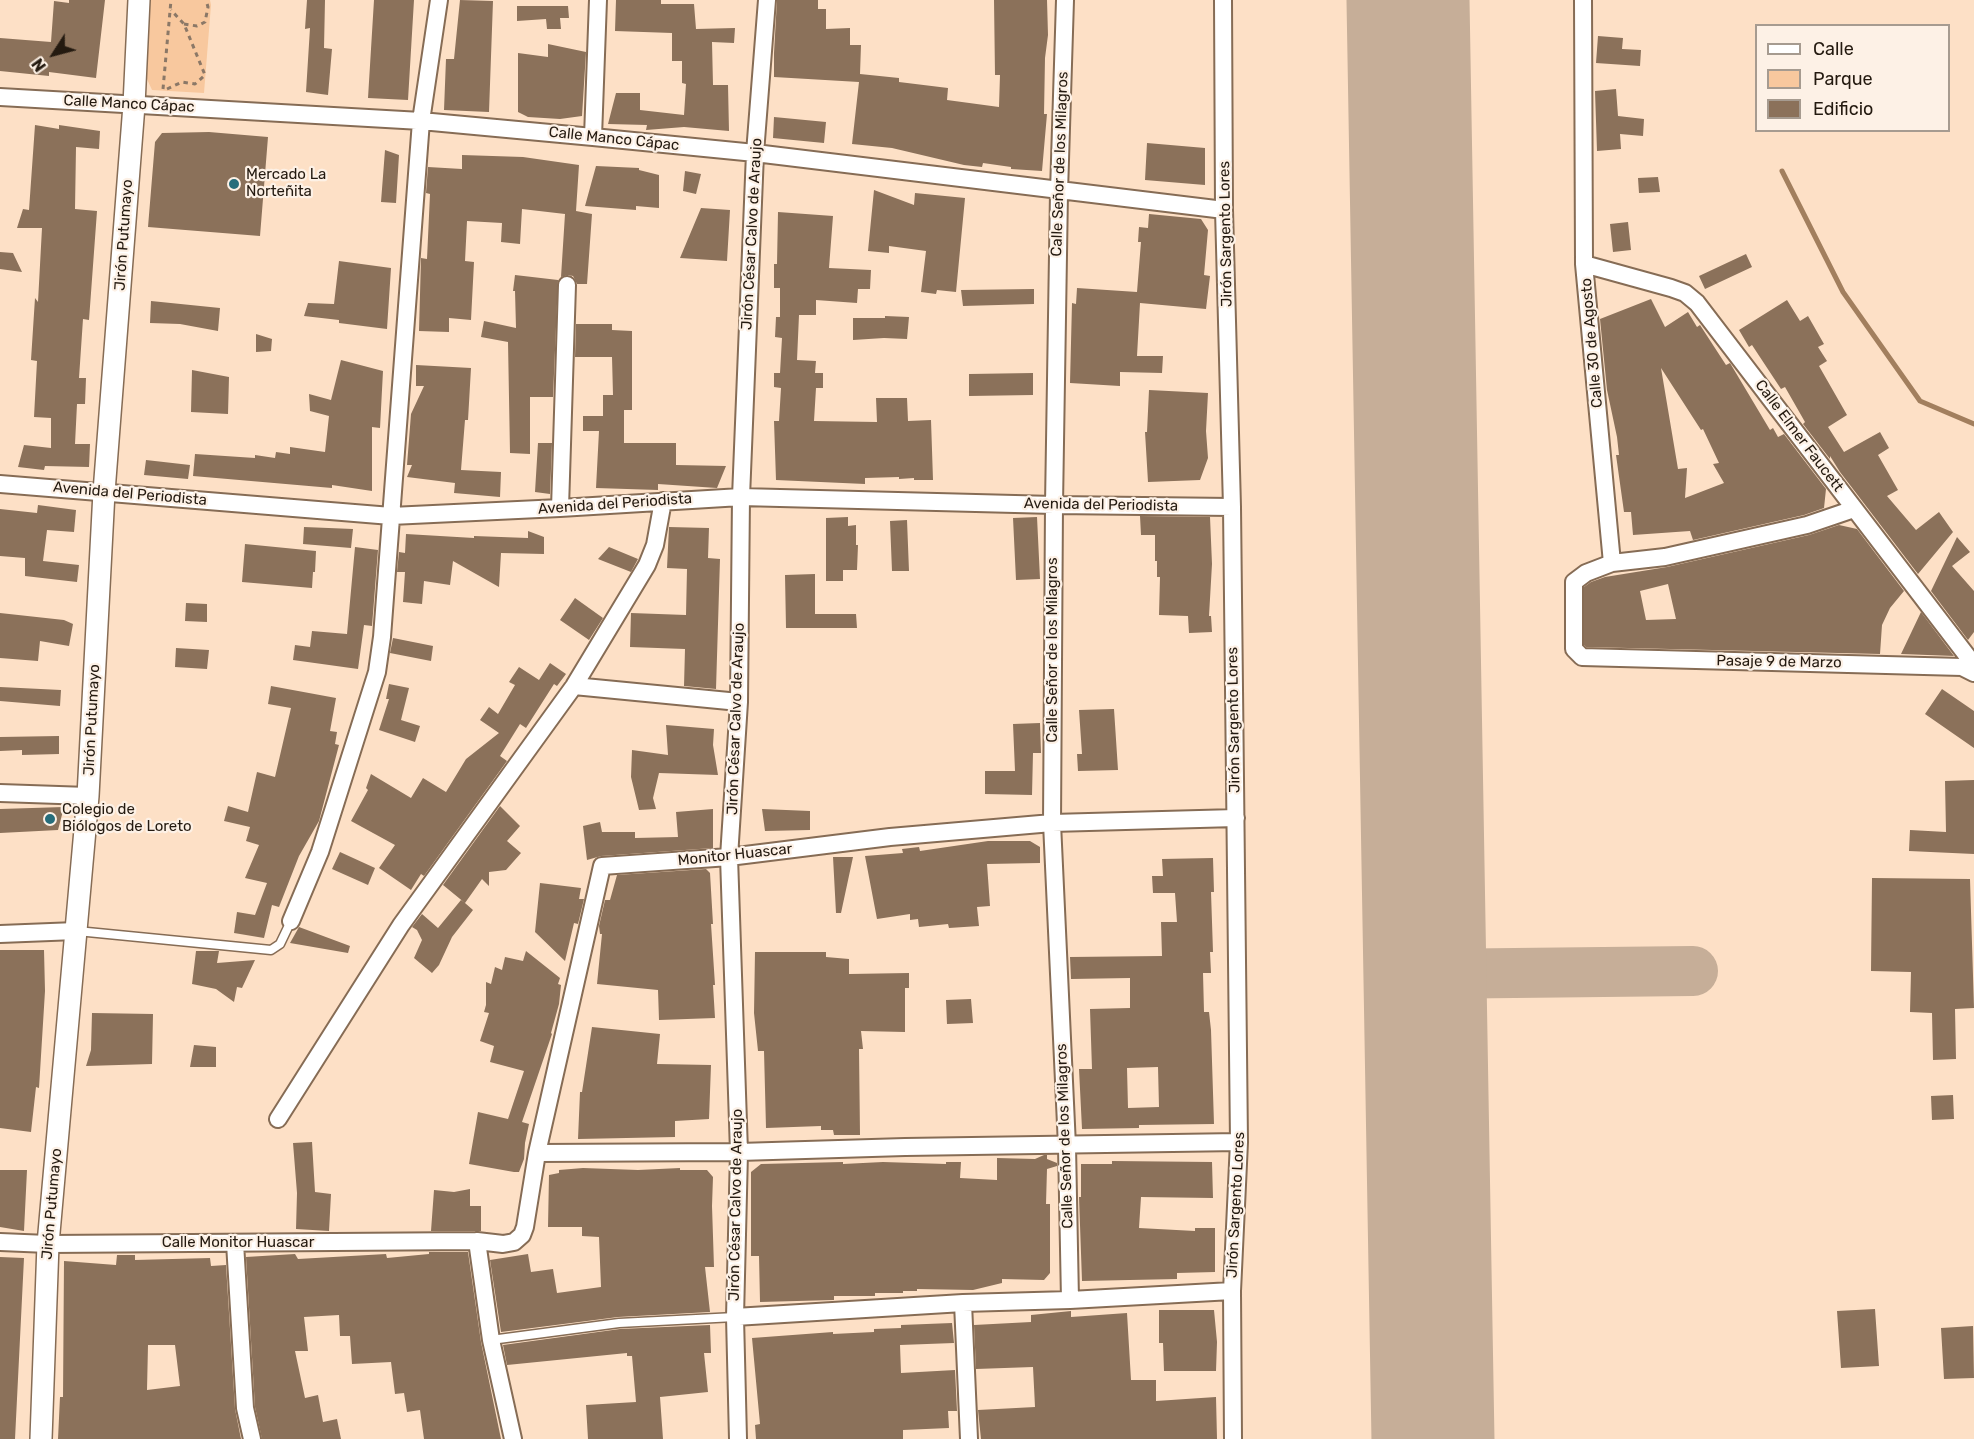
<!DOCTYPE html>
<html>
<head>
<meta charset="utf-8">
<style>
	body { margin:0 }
	#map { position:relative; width:1974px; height:1439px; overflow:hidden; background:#fde0c6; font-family:Rubik,sans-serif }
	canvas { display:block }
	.legend { position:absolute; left:1755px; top:24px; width:195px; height:108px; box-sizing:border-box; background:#fdf1e6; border:2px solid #a69b90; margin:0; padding:8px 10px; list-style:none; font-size:18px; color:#241a10 }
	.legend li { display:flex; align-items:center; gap:12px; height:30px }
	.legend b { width:30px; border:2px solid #a69b90 }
	.north { position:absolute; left:24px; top:24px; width:60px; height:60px; -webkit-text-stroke:4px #fdf1e6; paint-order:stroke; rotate:234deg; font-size:16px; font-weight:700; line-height:24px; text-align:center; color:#241a10 }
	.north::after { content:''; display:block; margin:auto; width:21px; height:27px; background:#241a10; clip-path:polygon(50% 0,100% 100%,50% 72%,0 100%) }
</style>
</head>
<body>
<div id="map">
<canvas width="1974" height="1439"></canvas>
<ul class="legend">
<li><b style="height:8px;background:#fff"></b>Calle</li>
<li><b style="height:16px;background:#f8c89e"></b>Parque</li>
<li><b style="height:16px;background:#8b715a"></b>Edificio</li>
</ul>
<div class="north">N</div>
</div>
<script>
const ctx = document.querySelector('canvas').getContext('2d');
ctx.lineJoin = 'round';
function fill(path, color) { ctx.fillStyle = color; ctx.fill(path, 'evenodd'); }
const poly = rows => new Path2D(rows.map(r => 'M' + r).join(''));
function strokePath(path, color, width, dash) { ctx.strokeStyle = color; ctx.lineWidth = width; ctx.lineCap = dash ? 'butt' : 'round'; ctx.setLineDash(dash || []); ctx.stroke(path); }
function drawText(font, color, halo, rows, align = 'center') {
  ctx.font = font + ' Rubik,sans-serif'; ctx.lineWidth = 4.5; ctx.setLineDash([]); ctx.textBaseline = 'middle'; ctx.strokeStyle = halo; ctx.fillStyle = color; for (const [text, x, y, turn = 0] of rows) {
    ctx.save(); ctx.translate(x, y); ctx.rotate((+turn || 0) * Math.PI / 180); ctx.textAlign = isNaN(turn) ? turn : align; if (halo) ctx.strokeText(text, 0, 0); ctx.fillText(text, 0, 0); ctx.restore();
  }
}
fill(poly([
	[147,0,210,0,211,5,204,93,152,90,141,66]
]), '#f8c89e');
strokePath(poly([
	[1782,171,1843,292,1920,401,1974,424]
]), '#a27f5e', 5);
strokePath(poly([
	[1425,974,1693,971]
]), '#c6ae98', 50);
strokePath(poly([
	[1408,0,1433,1439]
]), '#c6ae98', 123);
fill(poly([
	[69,0,105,0,96,78,49,72,49,76,0,71,0,38,51,42,54,1,69,3],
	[307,0,325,0,324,48,332,49,328,95,306,92,310,28,305,29],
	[374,0,414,0,408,100,368,98],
	[460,0,493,1,489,112,444,110,446,59,454,59],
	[616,0,661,0,661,4,694,4,696,29,735,28,734,43,712,42,713,85,728,85,729,131,684,127,646,130,647,125,608,124,616,93,640,93,640,110,684,115,686,84,682,83,682,61,672,61,672,33,615,31],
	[777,0,818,0,818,9,826,9,826,29,850,28,850,45,861,45,860,74,899,78,899,82,948,88,947,100,999,107,1000,75,995,75,994,0,1047,0,1048,35,1045,58,1044,114,1047,114,1042,171,1011,169,1011,167,983,163,982,167,964,165,892,148,852,144,859,82,774,77,774,53],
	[517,6,568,6,569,18,560,18,561,29,547,29,546,19,517,21],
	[1598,36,1623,38,1622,49,1641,50,1640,66,1596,63],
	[548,44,586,52,582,116,560,119,528,117,518,112,518,53,548,57],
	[1616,89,1618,116,1644,119,1643,136,1620,134,1621,149,1597,151,1595,91],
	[774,117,826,122,824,143,773,138],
	[35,125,59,129,59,125,100,131,99,149,76,147,75,209,97,211,89,320,83,319,79,378,86,378,85,404,77,404,75,444,90,444,89,467,45,466,44,470,18,467,24,445,51,448,51,418,34,417,37,361,31,360,35,298,38,302,42,228,17,228,23,209,29,210],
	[209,132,268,137,260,236,148,227,155,142,162,133],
	[1147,143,1205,148,1205,185,1145,180],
	[385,150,399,155,396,203,381,202],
	[462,155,523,157,579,165,576,211,592,214,587,284,577,284,573,276,568,275,561,277,565,214,522,209,520,244,501,242,502,223,467,221,465,261,474,262,471,320,449,318,449,332,419,331,421,258,427,259,430,194,426,193,428,167,462,169],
	[596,166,639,168,639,170,659,175,659,208,636,206,636,210,585,206],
	[685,171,701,174,696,194,683,191],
	[1658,177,1660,192,1639,193,1638,178],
	[874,190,914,205,915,193,965,198,956,292,937,290,936,294,921,292,926,251,889,246,889,253,868,251],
	[701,208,730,210,727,261,680,258],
	[778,212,833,216,829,268,871,270,870,289,858,289,857,303,816,300,816,315,799,315,797,360,816,361,815,373,823,373,823,388,816,388,814,421,877,422,876,398,907,398,908,421,931,420,933,480,914,480,914,478,899,479,899,477,865,478,865,484,776,480,774,421,779,421,781,388,774,387,774,373,780,373,782,338,775,337,776,317,780,317,780,288,774,288,774,264,777,264],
	[1149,214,1201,219,1208,230,1204,275,1210,276,1206,309,1140,303,1137,356,1163,356,1162,373,1120,372,1120,386,1070,383,1072,303,1076,304,1077,288,1137,292,1141,242,1138,242,1139,227,1148,228],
	[1628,222,1631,250,1613,252,1610,224],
	[0,252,13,253,22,272,0,269],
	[1746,254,1752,267,1705,289,1699,276],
	[339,261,391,268,387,329,339,323,339,320,304,316,308,303,334,304],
	[515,275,558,280,553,397,530,397,530,454,510,453,508,342,481,337,484,321,516,328,515,291,513,291],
	[1034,289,1034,304,963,306,961,290],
	[1651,299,1665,327,1688,312,1697,327,1700,325,1726,365,1730,363,1770,430,1773,428,1778,437,1784,434,1826,489,1824,508,1804,515,1693,540,1690,531,1633,535,1631,512,1624,512,1616,455,1619,455,1617,437,1607,390,1600,319],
	[1661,368,1701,430,1703,429,1719,463,1713,464,1724,483,1685,498,1687,468,1678,469],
	[1787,300,1800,321,1808,316,1824,344,1818,347,1827,361,1819,366,1847,415,1828,427,1844,452,1880,432,1889,448,1878,455,1898,490,1887,496,1916,530,1939,512,1953,532,1918,574,1840,472,1830,456,1830,459,1803,424,1805,422,1785,387,1781,389,1752,345,1749,347,1739,330],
	[151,301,220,308,218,331,180,324,150,323],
	[885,316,909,317,907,339,884,338,853,340,853,318,885,318],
	[576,324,612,324,612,330,632,331,632,410,624,410,624,443,676,443,676,465,726,466,717,488,658,484,658,490,596,488,599,431,583,431,583,416,603,416,603,395,613,395,612,357,575,357],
	[256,334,272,339,271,351,256,352],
	[341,360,383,371,380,428,372,427,372,491,332,485,332,488,193,476,195,454,255,458,255,455,275,458,276,452,290,454,290,447,325,452,329,416,310,411,309,394,331,400],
	[416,365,471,368,468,420,465,420,461,470,501,472,500,497,454,493,455,483,407,477,412,465,407,465,411,414,424,386,416,386],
	[192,370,229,377,228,414,191,412],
	[1033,373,1033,395,969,396,969,374],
	[1149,390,1208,393,1206,431,1208,458,1200,480,1148,482,1145,432,1147,432],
	[538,443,552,443,550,494,535,492],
	[146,460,190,465,188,479,144,475],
	[38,505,76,510,74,532,47,530,43,561,79,565,77,582,25,576,25,558,0,556,0,509,37,513],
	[1140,516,1210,517,1212,564,1209,616,1211,616,1212,632,1189,633,1188,616,1159,615,1160,577,1157,577,1157,561,1155,561,1155,535,1141,535],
	[848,517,848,526,856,525,856,545,858,545,857,570,843,570,843,581,826,581,826,518],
	[1037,517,1040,579,1016,580,1013,518],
	[907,520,909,571,892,571,890,521],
	[1839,525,1857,529,1904,591,1890,608,1882,625,1880,654,1586,647,1584,645,1584,587,1591,582,1605,577,1667,567,1809,535],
	[1668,584,1676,619,1646,620,1640,591],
	[304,527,353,529,351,548,303,544],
	[669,527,709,528,708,558,720,559,716,689,684,686,685,649,630,647,631,613,686,615,687,569,667,568],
	[528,531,544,537,544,554,501,553,499,587,453,561,450,585,424,581,422,604,403,602,405,572,397,572,399,552,405,553,406,534,474,538,474,536,528,538],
	[1957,537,1970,552,1952,566,1974,591,1974,632,1968,640,1931,591],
	[245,544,316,551,315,572,313,572,312,588,242,582],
	[355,547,378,550,372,626,364,625,358,669,293,660,295,645,310,647,312,631,347,634],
	[609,547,638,559,631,572,598,559],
	[815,574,815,614,856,614,857,628,786,628,785,575],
	[575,598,603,618,589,640,560,620],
	[186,603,207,604,207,622,185,621],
	[1921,612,1954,656,1901,654],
	[0,613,64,620,73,624,69,646,40,641,38,661,0,658],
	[393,638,433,646,431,661,390,653],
	[176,648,209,650,207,669,175,667],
	[550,663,566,674,557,686,554,684,526,728,520,724,500,756,507,761,424,876,421,874,411,890,379,868,395,845,351,821,368,790,366,788,371,774,411,798,423,778,446,792,466,759,499,733,480,720,489,707,498,714,515,685,509,682,519,667,539,680],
	[389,684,409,688,401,720,420,726,415,742,379,730,389,699,386,699],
	[271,686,336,698,330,731,337,732,335,744,339,745,319,821,299,856,279,907,272,905,264,938,234,933,237,912,255,915,267,883,245,878,259,845,246,841,250,827,224,821,228,806,248,812,257,772,275,777,291,708,268,704],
	[0,687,61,690,60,706,0,701],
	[1942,689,1974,711,1974,748,1925,714],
	[1114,709,1118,770,1078,771,1077,754,1082,754,1079,710],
	[1040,723,1041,753,1033,753,1032,795,985,794,985,771,1015,771,1013,724],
	[666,725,714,729,713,745,718,775,659,773,653,798,656,809,639,810,631,777,632,750,668,755],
	[59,736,59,754,22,755,22,750,0,751,0,737],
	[1974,780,1974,854,1909,851,1910,830,1946,832,1945,781],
	[500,806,520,826,507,841,521,853,506,870,489,872,489,886,482,879,465,903,473,910,452,937,439,965,432,973,414,958,422,940,417,930,412,927,422,914,438,928,461,900,465,903,443,885],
	[64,807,58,830,0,833,0,809],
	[713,809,713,848,601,856,587,860,583,826,600,822,602,832,635,832,635,838,678,837,676,812],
	[762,809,810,811,810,830,765,831],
	[988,841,1030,841,1040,847,1040,863,987,864,990,906,977,907,979,926,949,928,948,924,919,927,918,919,910,920,910,914,877,919,865,856,903,853,902,849,919,847,920,851],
	[340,852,375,868,368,885,332,869],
	[833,857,853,857,841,913,836,913],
	[1213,858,1214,892,1211,892,1213,952,1210,952,1211,973,1203,973,1204,1012,1209,1012,1211,1030,1214,1124,1139,1125,1139,1128,1082,1129,1079,1069,1092,1069,1090,1009,1130,1008,1130,978,1071,979,1070,957,1162,956,1161,922,1177,922,1175,893,1153,893,1152,876,1163,876,1162,859],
	[1158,1067,1159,1107,1128,1108,1127,1068],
	[706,869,710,873,713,924,711,924,715,985,713,985,715,1018,659,1020,658,990,597,984,602,934,600,934,599,926,605,900,610,900,617,875],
	[1872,878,1970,879,1974,1008,1955,1009,1956,1059,1933,1060,1932,1013,1910,1012,1911,972,1871,971],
	[540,883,581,888,579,899,584,899,578,924,574,923,565,961,535,932],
	[299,927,350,946,348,953,290,943],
	[0,950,44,950,45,991,39,1088,36,1087,31,1132,0,1128],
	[196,951,219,951,217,963,255,960,242,988,237,987,234,1002,216,989,192,984],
	[526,951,560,978,558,984,561,985,559,1004,551,1033,552,1034,522,1122,529,1124,525,1143,524,1159,519,1172,514,1172,469,1164,478,1112,508,1119,524,1071,490,1062,494,1046,480,1041,489,1013,484,1012,486,1005,486,982,491,984,495,967,502,970,505,957,523,961],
	[755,952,826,952,826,957,849,959,849,974,909,973,909,988,905,988,905,1032,861,1031,863,1049,859,1049,860,1135,834,1135,833,1130,821,1130,821,1126,766,1128,764,1051,758,1051,754,1013],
	[971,999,973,1023,947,1024,946,1000],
	[92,1013,153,1014,152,1064,86,1066,91,1050],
	[592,1027,660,1034,657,1064,711,1065,709,1119,675,1121,675,1137,578,1139,580,1092,582,1092],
	[194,1045,216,1047,216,1067,190,1067],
	[1953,1095,1954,1119,1932,1120,1931,1096],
	[312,1142,315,1192,331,1194,329,1231,296,1229,297,1193,293,1143],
	[1044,1155,1047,1155,1047,1159,1057,1163,1057,1166,1047,1169,1046,1204,1050,1204,1050,1273,1044,1280,1002,1279,1002,1283,973,1290,917,1289,917,1291,903,1291,903,1293,875,1293,875,1296,834,1296,834,1300,760,1302,759,1256,751,1256,751,1172,761,1164,843,1162,843,1164,883,1162,946,1164,946,1162,961,1162,960,1178,997,1180,997,1158,1035,1159],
	[1112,1161,1212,1162,1213,1198,1141,1197,1139,1228,1195,1231,1195,1228,1215,1228,1215,1272,1177,1273,1177,1279,1082,1281,1079,1197,1081,1197,1081,1164,1112,1164],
	[583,1168,638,1170,680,1168,680,1170,707,1170,713,1177,712,1206,714,1267,705,1267,710,1312,618,1317,501,1332,490,1260,528,1254,531,1272,553,1269,557,1293,601,1287,599,1237,582,1236,582,1227,548,1227,549,1175,559,1173,559,1170],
	[0,1170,27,1170,24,1231,0,1227],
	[470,1189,470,1206,481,1206,481,1231,431,1231,434,1190,454,1192],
	[429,1252,468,1252,481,1342,501,1439,424,1439,420,1410,407,1412,404,1393,395,1394,391,1362,352,1364,350,1336,340,1336,339,1315,304,1317,308,1351,295,1351,305,1398,318,1395,323,1422,337,1419,341,1439,262,1439,255,1407,246,1257,295,1254,298,1259,386,1254,387,1258,429,1254],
	[117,1255,135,1255,135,1260,210,1258,211,1266,226,1265,235,1409,241,1439,58,1439,60,1397,63,1397,64,1261,116,1265],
	[148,1345,175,1345,180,1386,147,1390],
	[0,1257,24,1258,15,1439,0,1439],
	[1875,1309,1879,1366,1841,1368,1837,1311],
	[1159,1310,1214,1310,1217,1342,1216,1371,1164,1371,1163,1343,1159,1343],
	[1071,1311,1071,1317,1127,1313,1131,1380,1156,1380,1156,1401,1216,1397,1217,1439,981,1439,978,1410,1035,1407,1033,1367,976,1369,974,1325,1031,1322,1031,1315],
	[952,1323,954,1343,900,1345,901,1373,955,1370,957,1411,948,1411,949,1428,903,1430,903,1439,756,1439,755,1425,760,1424,752,1338,833,1332,833,1334,874,1332,874,1329,901,1328,901,1325],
	[710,1325,711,1353,704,1353,708,1392,660,1397,663,1439,588,1439,586,1405,636,1402,632,1356,627,1356,627,1353,507,1365,503,1345,620,1329],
	[1973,1326,1974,1378,1944,1379,1941,1328]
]), '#8b715a');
const service = poly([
	[77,931,271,950,280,944,291,921],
	[491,1340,619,1323,735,1317]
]);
const minor = poly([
	[1065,0,1059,192,1054,505,1052,823,1067,1146,1070,1300],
	[1223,0,1224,210,1232,507,1239,1142,1232,1291,1233,1439],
	[1583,0,1584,264,1612,563,1586,573,1574,582,1574,649,1582,657,1962,667,1974,673],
	[0,97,421,121,593,137,755,153,1224,210],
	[593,137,598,0],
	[1584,264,1671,288,1685,293,1697,303,1974,665],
	[0,484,391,516,560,508,741,497,1054,505,1232,507],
	[560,508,567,285],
	[1612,563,1665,557,1807,525,1854,509],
	[574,686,739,702],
	[0,793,88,796],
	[291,921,320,852,377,672,382,637,421,121,439,0],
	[0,934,76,931],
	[278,1119,401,925,574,686,647,565,655,545,663,501],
	[537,1153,739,1152,905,1147,1239,1142],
	[477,1241,491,1340,513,1439],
	[0,1242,48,1244,477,1241,503,1244,514,1242,522,1235,525,1227,537,1153,602,866,729,857,890,837,1052,823,1236,818],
	[235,1243,245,1408,252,1439],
	[963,1303,969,1439],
	[735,1317,963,1303,1070,1300,1232,1291],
	[738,1439,735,1317,739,1152,729,857,739,702,741,497,755,153,767,0]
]);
const tertiary = poly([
	[41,1439,48,1244,88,796,104,492,134,105,139,0]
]);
strokePath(service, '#866c55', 11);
strokePath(minor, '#866c55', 20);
strokePath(tertiary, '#866c55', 24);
strokePath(poly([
	[184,24,197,26,205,22,208,7,206,0],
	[163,89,171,0],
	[167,89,182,82,195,84,205,75,184,24,171,10]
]), '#8b7867', 3, [4.5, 4.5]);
strokePath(service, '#fff', 8);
strokePath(minor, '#fff', 16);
strokePath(tertiary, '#fff', 21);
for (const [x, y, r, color] of [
	[234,184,6,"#276d7b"],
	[50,819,6,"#276d7b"]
]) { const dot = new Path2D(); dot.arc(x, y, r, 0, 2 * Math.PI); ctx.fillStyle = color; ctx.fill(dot); strokePath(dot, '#fdf1e6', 2); }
drawText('15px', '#241a10', '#fdf1e6', [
	["Calle Manco Cápac",129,104,3],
	["Calle Manco Cápac",614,139,6],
	["Calle Señor de los Milagros",1060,164,-88],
	["Jirón César Calvo de Araujo",752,234,-87],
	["Jirón Sargento Lores",1226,234,-91],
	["Jirón Putumayo",124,235,-86],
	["Calle 30 de Agosto",1592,343,-95],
	["Calle Elmer Faucett",1799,436,53],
	["Avenida del Periodista",130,494,5],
	["Avenida del Periodista",615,504,-4],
	["Avenida del Periodista",1101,505,1],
	["Calle Señor de los Milagros",1053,650,-90],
	["Pasaje 9 de Marzo",1779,662,1],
	["Jirón César Calvo de Araujo",736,719,-88],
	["Jirón Putumayo",92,720,-87],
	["Jirón Sargento Lores",1234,720,-91],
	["Monitor Huascar",735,855,-6],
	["Calle Señor de los Milagros",1065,1136,-92],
	["Jirón Putumayo",52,1204,-85],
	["Jirón César Calvo de Araujo",736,1205,-89],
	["Jirón Sargento Lores",1236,1205,-87],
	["Calle Monitor Huascar",238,1243]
]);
drawText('15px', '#241a10', '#fdf1e6', [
	["Mercado La",246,175],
	["Norteñita",246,192],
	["Colegio de",62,810],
	["Biólogos de Loreto",62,827]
], 'left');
</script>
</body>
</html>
